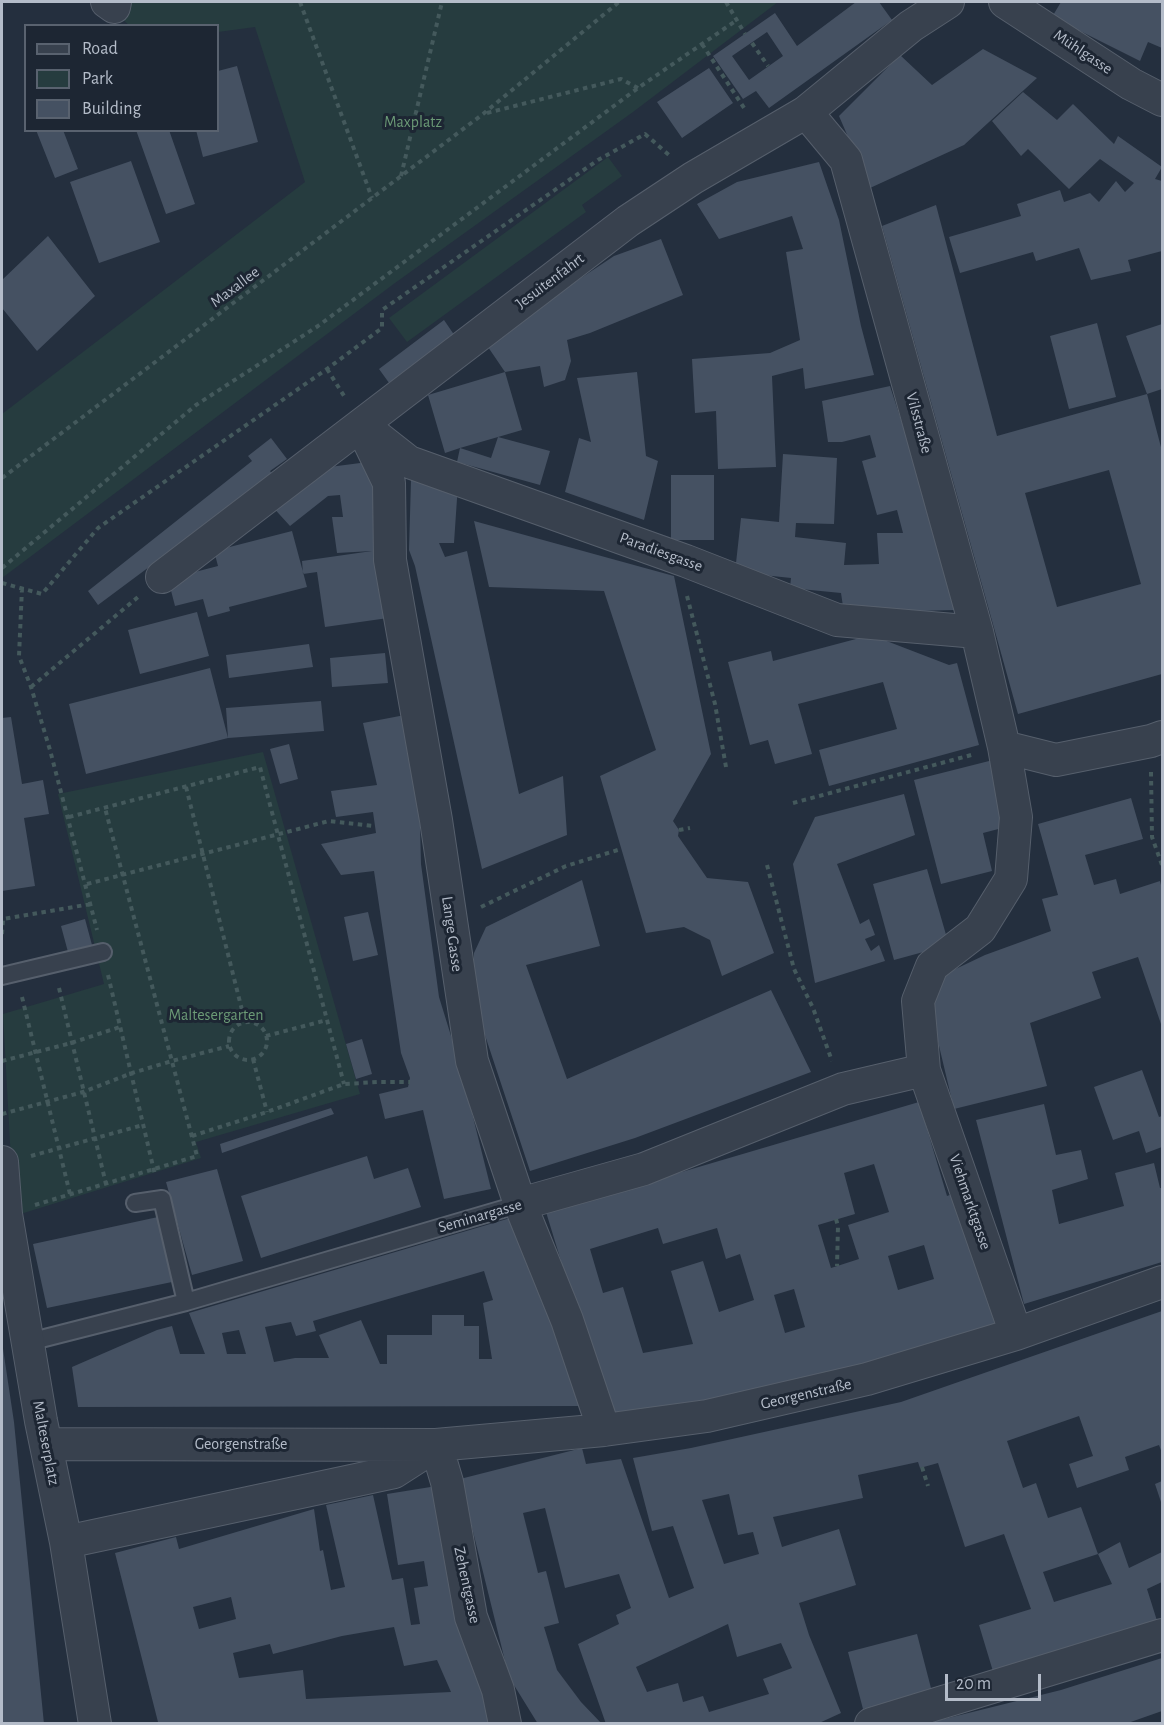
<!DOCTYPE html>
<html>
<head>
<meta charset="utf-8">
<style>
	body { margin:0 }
	#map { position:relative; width:1164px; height:1725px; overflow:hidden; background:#242f3e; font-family:"Alegreya Sans",sans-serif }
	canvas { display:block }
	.frame { position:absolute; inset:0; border:3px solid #b4bcc9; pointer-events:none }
	.legend { position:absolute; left:24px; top:24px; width:195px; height:108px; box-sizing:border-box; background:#1d2633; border:2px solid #59626f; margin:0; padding:8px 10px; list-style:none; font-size:18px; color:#b4bcc9 }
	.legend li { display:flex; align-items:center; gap:12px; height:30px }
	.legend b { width:30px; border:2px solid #59626f }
	.scale { position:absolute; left:945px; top:1674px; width:96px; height:27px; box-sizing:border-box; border:3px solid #b4bcc9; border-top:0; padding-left:8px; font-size:18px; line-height:21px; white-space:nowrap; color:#b4bcc9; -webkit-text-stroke:4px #1d2633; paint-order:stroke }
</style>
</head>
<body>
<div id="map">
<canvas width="1164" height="1725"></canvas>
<div class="frame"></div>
<ul class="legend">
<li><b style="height:8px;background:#38414e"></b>Road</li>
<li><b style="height:16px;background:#263c3f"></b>Park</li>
<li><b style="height:16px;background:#455162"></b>Building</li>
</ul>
<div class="scale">20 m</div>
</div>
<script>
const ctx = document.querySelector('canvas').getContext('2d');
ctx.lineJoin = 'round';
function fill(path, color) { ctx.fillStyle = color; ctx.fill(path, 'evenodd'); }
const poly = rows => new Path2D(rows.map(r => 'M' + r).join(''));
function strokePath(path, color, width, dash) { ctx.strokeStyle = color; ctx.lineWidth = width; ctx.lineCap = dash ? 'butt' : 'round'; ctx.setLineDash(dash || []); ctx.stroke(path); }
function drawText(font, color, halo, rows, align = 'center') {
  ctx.font = font + ' "Alegreya Sans",sans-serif'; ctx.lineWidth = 6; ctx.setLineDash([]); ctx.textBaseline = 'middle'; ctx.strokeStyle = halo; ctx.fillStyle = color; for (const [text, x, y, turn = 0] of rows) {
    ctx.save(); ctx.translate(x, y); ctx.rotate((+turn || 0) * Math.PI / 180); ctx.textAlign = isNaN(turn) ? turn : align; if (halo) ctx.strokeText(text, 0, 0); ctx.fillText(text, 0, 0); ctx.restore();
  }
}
fill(poly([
	[102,2,778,2,633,112,395,283,2,578,2,414,305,182,255,27,218,32,218,26,129,25],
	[608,157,622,176,582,205,586,212,407,342,389,318],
	[263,752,360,1094,196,1142,201,1158,14,1216,3,1014,104,984,58,794]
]), '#263c3f');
fill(poly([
	[856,2,879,2,892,20,769,108,756,91,743,99,713,56,775,13,797,46],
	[767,32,783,56,749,80,732,56],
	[1061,2,1162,2,1162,48,1148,42,1140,61,1052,17],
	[983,49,1037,78,964,145,870,188,839,116,900,55,932,85],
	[237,66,258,142,203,157,196,130,218,130,218,71],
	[709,68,733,103,682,138,657,102],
	[1023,92,1057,120,1073,104,1114,144,1118,136,1162,167,1155,179,1162,181,1162,251,1128,260,1131,271,1091,280,1079,248,1036,261,1033,252,960,273,949,237,1021,216,1017,204,1060,190,1064,202,1090,193,1099,202,1116,181,1125,192,1134,183,1100,159,1069,189,1028,149,1021,156,992,121],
	[36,130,63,130,78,169,55,178],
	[136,130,169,130,195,204,166,214],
	[131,161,160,242,99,263,70,182],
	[819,162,839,220,861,326,874,375,805,389,803,368,772,376,776,467,718,469,716,411,695,413,692,359,770,353,800,340,786,252,803,249,792,216,719,239,697,204,737,182],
	[936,205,997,436,1147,394,1162,451,1162,674,1018,714,882,226],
	[1109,470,1141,584,1057,607,1025,493],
	[48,236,95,296,37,351,2,308,2,280],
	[661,239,683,295,590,333,567,340,571,361,565,380,544,387,540,366,505,372,522,430,498,437,550,451,540,485,457,462,460,448,445,453,428,395,505,372,488,347,569,286,614,256],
	[498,437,491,458,460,448],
	[444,320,457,339,392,387,379,369],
	[1097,323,1116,397,1069,409,1050,336],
	[1162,324,1162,389,1147,394,1126,336],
	[637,372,646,456,658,461,644,520,565,492,579,438,591,442,577,378],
	[890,386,942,547,955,610,844,613,841,593,790,588,791,578,735,572,741,518,779,522,783,454,837,458,834,524,796,523,795,537,846,543,844,565,879,564,877,533,903,533,897,510,877,515,862,461,876,457,870,435,842,442,828,442,822,401],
	[271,438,287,459,270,471,280,485,184,541,98,605,88,591,252,461,248,456],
	[368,462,377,492,388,618,325,627,317,572,303,574,302,561,372,551,337,553,332,517,343,517,340,495,328,496,290,526,270,504,314,469],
	[671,475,714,475,714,540,671,540],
	[411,480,458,484,454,543,439,543,445,557,467,551,519,794,563,776,567,835,482,869,415,566,409,550],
	[474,521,674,576,711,754,673,821,679,830,678,836,707,878,748,882,774,953,722,976,710,940,684,927,646,933,600,776,656,750,604,591,489,587],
	[292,531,307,587,229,607,230,611,208,617,203,599,175,606,168,579,218,566,214,551],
	[197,612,209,656,140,674,128,630],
	[871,635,949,665,957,663,979,745,829,786,819,750,897,729,883,682,798,704,812,754,775,764,768,740,750,745,728,662,771,651,773,661],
	[309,644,313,667,229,678,226,655],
	[385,653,388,683,332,687,330,658],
	[210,668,228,738,86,774,69,704],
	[321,701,324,731,228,738,226,708],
	[405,715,416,783,420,825,421,864,439,997,460,1065,491,1189,444,1199,423,1110,385,1119,379,1094,408,1087,410,1078,401,1053,374,871,341,875,321,844,376,833,373,812,336,817,331,791,377,785,363,723],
	[11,717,22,784,43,780,49,814,24,818,35,886,2,891,2,718],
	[289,744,298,779,280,784,270,749],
	[993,760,1010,826,983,833,992,871,941,884,914,780],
	[904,794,915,835,837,864,860,924,869,919,875,935,865,939,871,951,879,945,885,961,815,983,793,864,815,817],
	[1131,798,1143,839,1085,855,1094,885,1116,879,1120,894,1160,881,1162,889,1162,1027,1138,957,1092,972,1101,998,1030,1023,1047,1086,954,1109,931,1012,945,974,985,955,1051,931,1042,899,1058,895,1038,824],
	[927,869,949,945,894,960,873,884],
	[582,880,600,946,526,965,567,1079,771,990,811,1072,635,1138,530,1171,474,1002,474,953,486,927],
	[368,912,378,955,353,961,344,917],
	[85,919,92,945,68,952,61,926],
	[362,1039,372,1074,356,1079,346,1044],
	[1142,1070,1159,1117,1162,1116,1162,1147,1146,1153,1139,1131,1113,1140,1094,1087],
	[919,1102,947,1196,958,1192,998,1326,781,1391,610,1421,546,1212],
	[874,1164,889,1212,848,1225,859,1259,831,1268,818,1225,855,1214,844,1173],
	[658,1228,663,1244,717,1228,726,1259,740,1254,754,1300,719,1312,703,1261,671,1271,693,1344,643,1353,623,1287,603,1293,590,1249],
	[924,1245,934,1279,898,1290,888,1256],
	[794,1289,805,1327,785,1333,774,1295],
	[1044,1104,1056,1155,1081,1150,1088,1179,1052,1190,1059,1224,1124,1206,1115,1173,1154,1163,1160,1188,1162,1188,1162,1262,1024,1304,976,1120],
	[331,1108,334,1114,222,1153,220,1144],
	[367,1156,374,1179,408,1168,421,1207,261,1258,241,1196],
	[217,1169,243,1261,192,1275,166,1182],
	[517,1216,586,1406,78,1407,72,1367,157,1330,172,1326,180,1354,205,1354,189,1313],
	[484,1271,493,1300,483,1303,492,1359,479,1359,479,1326,464,1326,464,1315,432,1315,432,1335,387,1335,387,1364,380,1364,361,1320,319,1335,329,1358,295,1358,274,1362,265,1327,291,1322,296,1336,316,1331,313,1321],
	[239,1330,246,1354,227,1354,222,1333],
	[158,1217,172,1282,47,1308,33,1244],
	[1162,1311,1162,1453,1159,1445,1125,1457,1129,1470,1077,1488,1069,1464,1093,1456,1079,1416,1007,1441,1023,1488,1036,1483,1048,1518,1081,1507,1098,1554,1043,1572,1054,1602,1112,1584,1098,1554,1120,1542,1129,1568,1162,1552,1162,1582,1147,1589,1159,1627,995,1678,979,1625,1031,1609,1004,1534,965,1547,938,1463,920,1468,918,1462,858,1475,863,1498,773,1517,782,1547,839,1529,856,1585,799,1603,809,1635,841,1713,817,1724,606,1724,578,1644,619,1624,616,1615,631,1608,619,1574,565,1588,545,1508,523,1513,538,1573,546,1571,559,1623,544,1627,557,1670,581,1702,602,1724,538,1724,509,1677,460,1479,582,1448,586,1464,621,1459,669,1598,694,1588,673,1526,652,1531,633,1458,691,1448,901,1402],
	[729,1494,738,1535,753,1532,759,1554,724,1564,702,1500],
	[728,1624,737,1657,781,1643,792,1668,763,1679,769,1694,709,1712,703,1696,683,1702,678,1683,647,1692,636,1667],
	[2,1342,14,1422,44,1724,2,1724],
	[1162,1481,1162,1505,1155,1484],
	[443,1485,496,1724,187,1724,158,1722,115,1553,176,1537,179,1549,314,1509,320,1551,323,1550,331,1590,345,1587,326,1505,373,1495,392,1580,403,1578,411,1625,420,1624,414,1588,428,1586,424,1561,398,1565,387,1494],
	[231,1597,236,1619,199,1629,193,1607],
	[394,1627,404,1666,437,1660,451,1692,306,1699,303,1670,239,1678,233,1653,270,1644,273,1654,342,1636],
	[917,1634,932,1692,863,1709,848,1652],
	[1162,1658,1162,1711,1125,1724,924,1724,1061,1690]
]), '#455162');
const lane = poly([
	[2,976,103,952],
	[135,1203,162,1199,186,1302],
	[29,1342,186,1302,520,1204]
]);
const street = poly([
	[107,2,114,7,115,2],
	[1005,2,1131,84,1162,100],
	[806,112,846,160,977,632,1004,747,1016,817,1011,879,980,929,932,966,918,1001,924,1070,1016,1334],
	[361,425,389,483,390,560,436,820,472,1061,520,1204,567,1320,604,1430],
	[367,429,409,462,686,561,837,620,977,632],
	[162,577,628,221,693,178,806,112,911,26,948,2],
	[1004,747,1056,760,1151,741,1162,737],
	[2,1162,6,1214,41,1421,66,1542,95,1724],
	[520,1204,644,1169,843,1089,924,1070],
	[46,1444,436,1445,604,1430,707,1416,867,1379,1016,1334,1162,1282],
	[436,1445,447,1482,471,1617,498,1690,505,1724],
	[66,1542,394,1472,436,1445],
	[871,1724,1162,1635]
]);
strokePath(lane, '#565f6c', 20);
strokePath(street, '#565f6c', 34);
strokePath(poly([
	[300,2,372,198],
	[726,2,745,34],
	[752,43,768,66],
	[702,44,746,111],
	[487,113,621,79,638,88],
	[401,176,442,2],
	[327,369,346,399],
	[2,478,483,114,619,2],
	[2,568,196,405,318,326,638,88,737,20],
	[2,583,42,594,98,528,327,369,382,328,382,310,598,160,645,134,669,155],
	[22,588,19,656,31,687,50,750,97,930],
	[687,596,715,704,726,767],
	[31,687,138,597],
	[1151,772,1152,837,1162,865],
	[186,787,245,1022],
	[793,803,975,754],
	[69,817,260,767,344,1084],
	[679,830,690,828],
	[767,865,794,969,813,1008,832,1061],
	[87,884,329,821,374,826],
	[481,907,566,866,621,849],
	[2,934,3,919,91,904],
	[108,975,155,1175],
	[59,988,106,1184],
	[22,997,70,1194],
	'229 1041a19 19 0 1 1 38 0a19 19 0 1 1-38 0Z',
	[266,1036,327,1020],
	[253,1059,267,1112],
	[2,1061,71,1043,120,1027],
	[2,1114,83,1092,132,1073,172,1061,229,1046],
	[192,1136,267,1112,344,1084,378,1082,410,1082],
	[31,1156,143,1125],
	[35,1205,197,1156,105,808],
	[836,1219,838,1226,837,1266],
	[922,1467,928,1486]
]), '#44595c', 4, [4.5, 4.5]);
strokePath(lane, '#38414e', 16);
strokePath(street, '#38414e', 32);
drawText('16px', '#b4bcc9', '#1d2633', [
	["Mühlgasse",1083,52,34],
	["Jesuitenfahrt",550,281,-37],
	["Maxallee",235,287,-37],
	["Vilsstraße",919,423,75],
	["Paradiesgasse",661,552,20],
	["Lange Gasse",452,934,82],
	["Viehmarktgasse",970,1202,71],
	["Seminargasse",480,1216,-16],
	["Georgenstraße",806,1394,-13],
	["Malteserplatz",46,1443,79],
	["Georgenstraße",241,1444],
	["Zehentgasse",467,1585,78]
]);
drawText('16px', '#6b9a76', '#1d2633', [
	["Maxplatz",413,122],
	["Maltesergarten",216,1015]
]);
</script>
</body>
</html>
